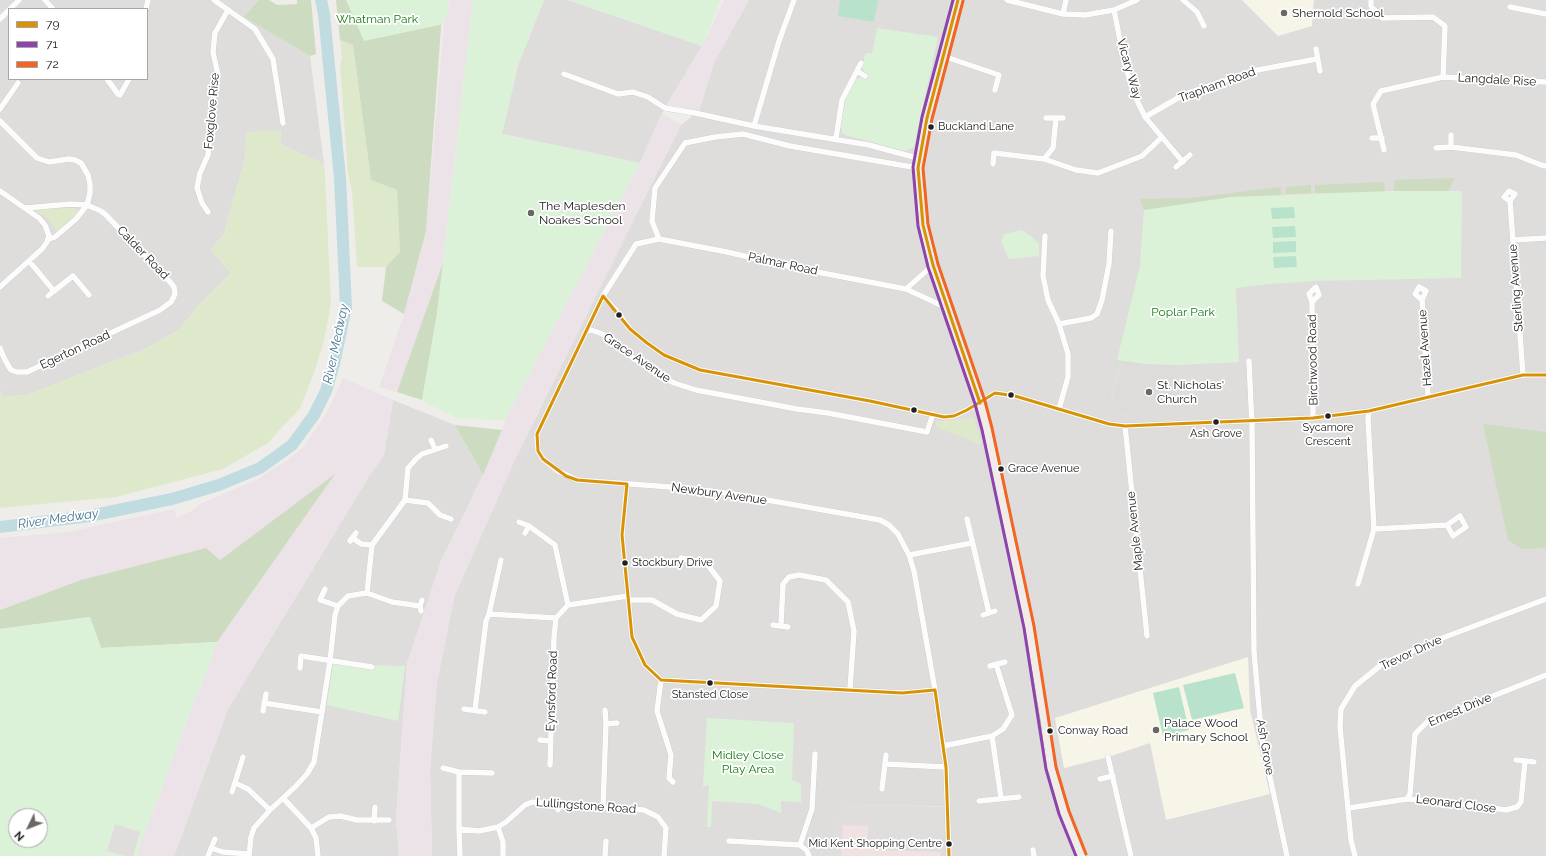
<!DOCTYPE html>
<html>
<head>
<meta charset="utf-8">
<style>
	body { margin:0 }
	#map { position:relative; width:1546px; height:856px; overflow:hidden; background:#efedea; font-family:Raleway,sans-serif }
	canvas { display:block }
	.legend { position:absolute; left:8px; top:8px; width:140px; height:72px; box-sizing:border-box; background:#fff; border:1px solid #a6a6a6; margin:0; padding:5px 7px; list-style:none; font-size:12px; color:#212121 }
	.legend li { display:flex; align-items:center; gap:8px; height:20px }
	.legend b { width:20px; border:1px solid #a6a6a6 }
	.north { position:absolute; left:8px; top:808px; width:40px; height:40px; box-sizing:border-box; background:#fff; border:1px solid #a6a6a6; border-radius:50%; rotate:227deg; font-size:11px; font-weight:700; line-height:16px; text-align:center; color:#212121 }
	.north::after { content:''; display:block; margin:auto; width:14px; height:18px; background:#696867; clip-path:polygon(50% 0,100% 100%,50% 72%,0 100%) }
</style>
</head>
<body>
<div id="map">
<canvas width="1546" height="856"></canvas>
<ul class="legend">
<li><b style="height:5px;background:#d79205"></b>79</li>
<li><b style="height:5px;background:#8e44ad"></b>71</li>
<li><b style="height:5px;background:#f26522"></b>72</li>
</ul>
<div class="north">N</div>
</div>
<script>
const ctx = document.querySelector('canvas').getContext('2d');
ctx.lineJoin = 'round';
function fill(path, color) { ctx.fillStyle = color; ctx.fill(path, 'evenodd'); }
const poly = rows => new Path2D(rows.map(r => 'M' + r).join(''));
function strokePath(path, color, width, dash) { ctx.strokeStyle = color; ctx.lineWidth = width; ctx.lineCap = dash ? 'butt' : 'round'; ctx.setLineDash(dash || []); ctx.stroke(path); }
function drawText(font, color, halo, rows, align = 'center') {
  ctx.font = font + ' Raleway,sans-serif'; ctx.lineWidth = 3.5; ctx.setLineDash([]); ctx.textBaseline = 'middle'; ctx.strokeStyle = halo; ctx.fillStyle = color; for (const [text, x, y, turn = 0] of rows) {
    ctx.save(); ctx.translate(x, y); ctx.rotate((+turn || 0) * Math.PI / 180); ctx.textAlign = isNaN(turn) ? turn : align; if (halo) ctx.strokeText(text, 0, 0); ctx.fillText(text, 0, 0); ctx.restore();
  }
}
fill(poly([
	[0,0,259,0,245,17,310,56,324,164,280,144,281,131,247,132,245,158,224,234,211,250,231,273,198,306,179,330,145,349,27,395,3,397,0,391],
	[9,9,147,9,147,79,9,79],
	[544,0,568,0,702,46,662,113,640,163,502,134,518,65],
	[749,0,1546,0,1546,856,432,856,430,769,437,682,454,597,511,468,596,294,681,125,699,111,714,62],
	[877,31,870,141,846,135,842,131,862,78,865,80,868,75,863,64,866,53,872,54],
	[393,400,455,425,483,475,441,561,407,664,396,818,399,856,174,856,228,709,371,473,384,455]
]), '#dedddb');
fill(poly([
	[847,805,943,806,940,856,818,856,834,841,835,824]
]), '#f0e2e2');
fill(poly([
	[450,0,473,0,443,263,433,310,397,392,379,387,404,314,426,231,444,24],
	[724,0,749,0,714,62,699,111,667,104,702,46],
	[662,113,681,125,511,468,454,597,437,682,430,769,432,856,399,856,396,818,407,664,441,561,483,475,502,430,505,420,640,163],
	[343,378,393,400,384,455,371,473,228,709,174,856,136,856,217,642,334,475,220,560,206,548,81,580,0,610,0,538,68,532,174,509,177,518,193,510,200,504,256,480,289,459,304,446,326,414]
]), '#ece3e9');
fill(poly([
	[1242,0,1314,0,1312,26,1278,36],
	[1248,657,1250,710,1270,794,1166,820,1150,743,1108,757,1064,768,1055,718]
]), '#f7f5e7');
fill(poly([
	[1116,360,1146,364,1178,365,1164,415,1133,414,1111,410,1104,407]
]), '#dddcdb');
fill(poly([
	[340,40,353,45,371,180,397,190,400,252,386,267,357,267,352,192,348,174,340,66,342,58],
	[281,130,280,144,324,164,325,175,331,304,324,341,314,373,300,409,283,426,268,443,223,469,116,497,0,508,0,391,3,397,27,395,145,349,179,330,198,306,231,273,211,250,224,234,245,158,247,132],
	[74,208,78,210,78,214,57,232,49,219,37,212,40,209],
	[974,418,981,440,979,445,964,437,938,428,935,423,939,421]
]), '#dee9cc');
fill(poly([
	[259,0,269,0,277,5,297,4,297,0,311,0,316,54,310,56,244,17],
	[336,0,390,0,442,14,426,231,404,314,382,301,386,267,400,252,397,190,371,180,353,45,340,40],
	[1455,178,1448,191,1394,191,1394,180],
	[1384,182,1385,192,1315,193,1315,185],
	[1311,185,1311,193,1286,194,1286,187],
	[1281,187,1281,195,1153,211,1144,210,1140,199,1191,198],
	[443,263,437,314,422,400,397,392],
	[1483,424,1546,432,1546,548,1522,549,1508,540],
	[455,425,502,430,483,475],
	[335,474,217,642,101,648,90,617,0,629,0,610,81,580,206,548,220,560]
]), '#cddbc1');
fill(poly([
	[346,0,450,0,444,24,364,41],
	[473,0,544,0,518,65,502,134,640,163,505,420,459,419,422,401,437,314],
	[568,0,721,0,702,46],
	[877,28,938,37,914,147,905,151,846,135,842,133,842,128,840,128,847,94,856,79,861,77,865,79,868,75,863,71,862,65,866,53,872,54],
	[1391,191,1462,191,1461,278,1313,281,1269,284,1236,288,1239,362,1178,365,1146,364,1117,360,1140,266,1144,210,1231,197],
	[1022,230,1032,237,1039,244,1039,256,1009,259,1001,241,1004,234],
	[90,617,101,648,217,642,136,856,0,856,0,629],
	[16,816,40,816,40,840,16,840],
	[333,664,405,666,398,721,327,705],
	[707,718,794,723,792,780,801,784,801,802,781,801,781,813,758,804,712,801,711,827,707,827,709,786,703,786]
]), '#dbf2d8');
fill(poly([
	[840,0,878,0,874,22,838,16],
	[1294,207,1295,218,1272,219,1271,208],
	[1295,226,1296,237,1273,238,1272,227],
	[1296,241,1296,252,1273,253,1273,242],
	[1296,256,1297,267,1274,268,1273,257],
	[1235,673,1244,708,1192,720,1183,685],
	[1179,687,1189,730,1163,736,1153,693]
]), '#b9e2cc');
fill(poly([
	[1118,362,1123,363,1112,403,1108,402],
	[847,805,943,807,940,852,876,850,876,846,872,844,872,841,867,841,868,826,843,825,841,856,818,856,834,841,835,824],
	[115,824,140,832,133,856,125,856,107,851]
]), '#dfdedd');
strokePath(poly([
	[0,527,89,516,172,499,219,485,260,468,292,445,314,415,326,391,334,364,346,307,340,178,324,14,321,0]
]), '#c0dce0', 12);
const street = poly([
	[45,0,53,9],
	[214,0,255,29,273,59,283,123],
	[1007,0,1063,14,1085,15,1114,10,1137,0],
	[1183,0,1197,12,1204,26],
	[1371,0,1371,6,1382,18,1433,17,1445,26,1443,77,1502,81,1546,82],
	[1510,7,1546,14],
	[10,9,19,0],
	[146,9,148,0],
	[1114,10,1124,60,1133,92,1145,117,1183,162],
	[1063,14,1066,0],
	[0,19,9,10],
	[1316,49,1320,71],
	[943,56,999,75,995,90],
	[857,71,865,76],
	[564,74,618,94,633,92,648,97,665,108,695,113,754,126,869,145,921,159],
	[107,79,118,94,120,95,129,79],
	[0,109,18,83],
	[1145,117,1185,94,1252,71,1317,59],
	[1046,118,1063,118],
	[0,121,37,158,49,162,69,159,75,160,81,163,88,175,90,184,90,193,87,205,101,211,106,215,171,283,174,287,175,294,171,302,160,310,27,372,17,372,11,370,5,360,0,348],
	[754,126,779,41,794,0],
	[836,138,842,100,861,63],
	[1372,138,1382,138],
	[1451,147,1451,135],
	[1436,148,1451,147,1516,155,1541,165,1546,166],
	[1384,150,1373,104,1381,91,1443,77],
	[1044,159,1053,148,1056,118],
	[993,164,994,153,1044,159,1076,170,1098,173,1142,156,1161,138],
	[1176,167,1190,155],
	[0,191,39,218,45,225,49,236,47,242,42,249,0,287],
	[1510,201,1504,197,1509,191,1515,194,1510,201,1523,375],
	[26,208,70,204,87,205,76,219,55,237,49,239],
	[208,212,202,203,197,188,200,173,208,155,213,99,218,75,213,52,215,33,228,10],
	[1045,236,1043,276,1048,300,1059,324,1068,354,1068,377,1059,409],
	[659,239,652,221,655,188,685,143,715,137,743,134,790,146,918,168],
	[1513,240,1546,238],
	[29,261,54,291,48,296],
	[906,289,933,265],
	[54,291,73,276,89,295],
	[603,296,615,309,630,329,647,343,664,355,700,370,870,401,944,417,954,416,967,410,995,393,1015,396,1109,424,1125,426,1313,418,1369,411,1523,375,1546,375],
	[1422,300,1415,294,1419,287,1426,291,1422,300,1428,396],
	[1312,302,1319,295,1316,287,1309,294,1312,302,1313,418],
	[947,308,906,289,796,268,727,252,659,239,636,244,603,296,537,434,537,439,538,451,543,459,558,471,577,480,684,488,733,494,880,520,889,525,898,534,909,555,914,571,935,690,946,767,949,856],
	[1059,324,1091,318,1097,314,1102,300,1109,264,1111,231],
	[588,329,600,333,614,340,633,358,652,371,674,383,696,390,797,409,828,413,927,432,933,414],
	[1249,361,1252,427,1254,652,1262,740,1287,856],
	[1125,426,1147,636],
	[431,440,435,449],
	[627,484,622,535,632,637,645,665,661,680,902,693,935,690],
	[405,500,428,503,440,515,451,519],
	[967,519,989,613],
	[519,522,529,526,555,545,568,605],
	[1374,529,1447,525,1460,516,1466,527,1453,536,1447,525],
	[525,533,529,526],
	[353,538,361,544,372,545],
	[350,541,356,533],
	[909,555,972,543],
	[1358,584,1374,529,1368,419,1369,411],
	[325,589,320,600,338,606],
	[367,593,372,545,405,500,408,468,416,459,422,454,446,446],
	[628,600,652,600,677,614,701,620,716,606,720,581,707,564,681,558],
	[421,611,420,606,422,600],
	[489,614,501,560],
	[983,615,995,611],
	[773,625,788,627],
	[781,625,783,584,789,577,799,575,826,580,848,602,854,631,850,689],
	[990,666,1005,662],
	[300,668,301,656,372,667],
	[661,680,657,711,671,755,669,778,673,782],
	[264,703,322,712],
	[464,709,485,712],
	[475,710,486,621,489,614,556,618,568,605,628,596],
	[263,711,266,694],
	[606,724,617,723],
	[992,736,1001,798],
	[540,740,550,741],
	[943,746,992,736,1003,729,1012,715,996,664],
	[1108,757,1131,856],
	[1516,760,1534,762],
	[885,764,946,767],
	[550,765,554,637,556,618],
	[443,768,459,772,492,773],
	[459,772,459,829],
	[1100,779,1113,776],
	[235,783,248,789,270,810],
	[882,789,886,755],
	[232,792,243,757],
	[283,798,311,828,316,838,318,856],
	[1407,799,1410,794,1415,734,1427,722,1546,675],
	[979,801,1019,797],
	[558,803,558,810],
	[603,807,606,724,605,710],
	[1349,808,1407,799,1456,803,1506,810,1517,807,1521,802,1525,761],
	[374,821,375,807],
	[498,827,503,842,503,856],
	[311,828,329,817,340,816,357,820,389,820],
	[729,841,800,845,807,851,809,856],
	[800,845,812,809,815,754],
	[211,848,223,852,249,854],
	[1033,850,1034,856],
	[208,856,215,839],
	[249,856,251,837,254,828,270,810,295,787,307,774,314,762,330,661,335,615,338,606,348,596,367,593,392,602,420,606],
	[460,856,459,829,479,831,498,827,506,822,525,805,532,802,644,810,658,817,666,828,664,856],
	[605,856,606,841],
	[1355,856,1351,840,1340,727,1341,709,1355,686,1381,665,1391,660,1445,637,1546,599]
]);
const primary = poly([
	[958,0,927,118,918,168,923,225,933,265,980,403,987,429,1029,627,1044,717,1051,768,1064,813,1081,856]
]);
strokePath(street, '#c5c4c2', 6);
strokePath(primary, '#a49888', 9);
strokePath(street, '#fdfcfc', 5.5);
strokePath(primary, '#f1ece7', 8);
strokePath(poly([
	[958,0,927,118,918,168,923,225,933,265,980,403],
	[949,856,946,767,935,690,902,693,661,680,645,665,632,637,622,535,627,484,577,480,566,476,543,459,538,451,537,434,603,296,630,329,647,343,664,355,700,370,870,401,944,417,954,416,967,410,995,393,1015,396,1109,424,1125,426,1313,418,1369,411,1523,375,1546,375]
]), '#d79205', 3);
strokePath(poly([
	[953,0,922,117,913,167,918,226,928,267,975,404,982,430,1024,628,1046,769,1059,814,1076,856]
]), '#8e44ad', 3);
strokePath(poly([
	[963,1,932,119,923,168,928,224,938,264,985,401,992,428,1034,626,1056,767,1069,811,1086,854]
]), '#f26522', 3);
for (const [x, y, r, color] of [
	[1284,13,4,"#696867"],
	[931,127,3.5,"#212121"],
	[531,213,4,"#696867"],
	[619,315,3.5,"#212121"],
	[1149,392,4,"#696867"],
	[1011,395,3.5,"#212121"],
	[914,410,3.5,"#212121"],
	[1328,416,3.5,"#212121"],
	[1216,422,3.5,"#212121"],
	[1001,469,3.5,"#212121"],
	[625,563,3.5,"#212121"],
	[710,683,3.5,"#212121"],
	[1156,730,4,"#696867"],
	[1050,731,3.5,"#212121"],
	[949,844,3.5,"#212121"]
]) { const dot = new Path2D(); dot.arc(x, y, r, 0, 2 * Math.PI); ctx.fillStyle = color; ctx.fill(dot); strokePath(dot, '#fff', 1.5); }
drawText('11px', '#212121', '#fff', [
	["Buckland Lane",938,127],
	["Sycamore",1328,428,"center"],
	["Crescent",1328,442,"center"],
	["Ash Grove",1216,434,"center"],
	["Grace Avenue",1008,469],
	["Stockbury Drive",632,563],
	["Stansted Close",710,695,"center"],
	["Conway Road",1058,731],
	["Mid Kent Shopping Centre",942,844,"right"]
], 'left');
drawText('12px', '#212121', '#fff', [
	["Shernold School",1292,13],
	["The Maplesden",539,206],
	["Noakes School",539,220],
	["St. Nicholas'",1157,385],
	["Church",1157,399],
	["Palace Wood",1164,723],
	["Primary School",1164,737]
], 'left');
drawText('12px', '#167a14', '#fff', [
	["Whatman Park",377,19],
	["Poplar Park",1183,312],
	["Midley Close",748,755],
	["Play Area",748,769]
]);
drawText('12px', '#212121', '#fff', [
	["Vicary Way",1129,69,74],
	["Langdale Rise",1497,80,3],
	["Trapham Road",1217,85,-20],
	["Foxglove Rise",212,111,-85],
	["Calder Road",143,253,46],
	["Palmar Road",783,264,12],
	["Sterling Avenue",1516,288,-94],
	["Hazel Avenue",1425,348,-94],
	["Egerton Road",75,350,-25],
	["Grace Avenue",637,358,34],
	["Birchwood Road",1313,360,-91],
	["Newbury Avenue",719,494,8],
	["Maple Avenue",1135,531,-96],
	["Trevor Drive",1411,653,-25],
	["Eynsford Road",552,691,-88],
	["Ernest Drive",1460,710,-23],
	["Ash Grove",1265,747,80],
	["Leonard Close",1456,804,7],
	["Lullingstone Road",586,806,4]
]);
drawText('italic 13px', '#497694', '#fff', [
	["River Medway",336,344,-78],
	["River Medway",58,519,-8]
]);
</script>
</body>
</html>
